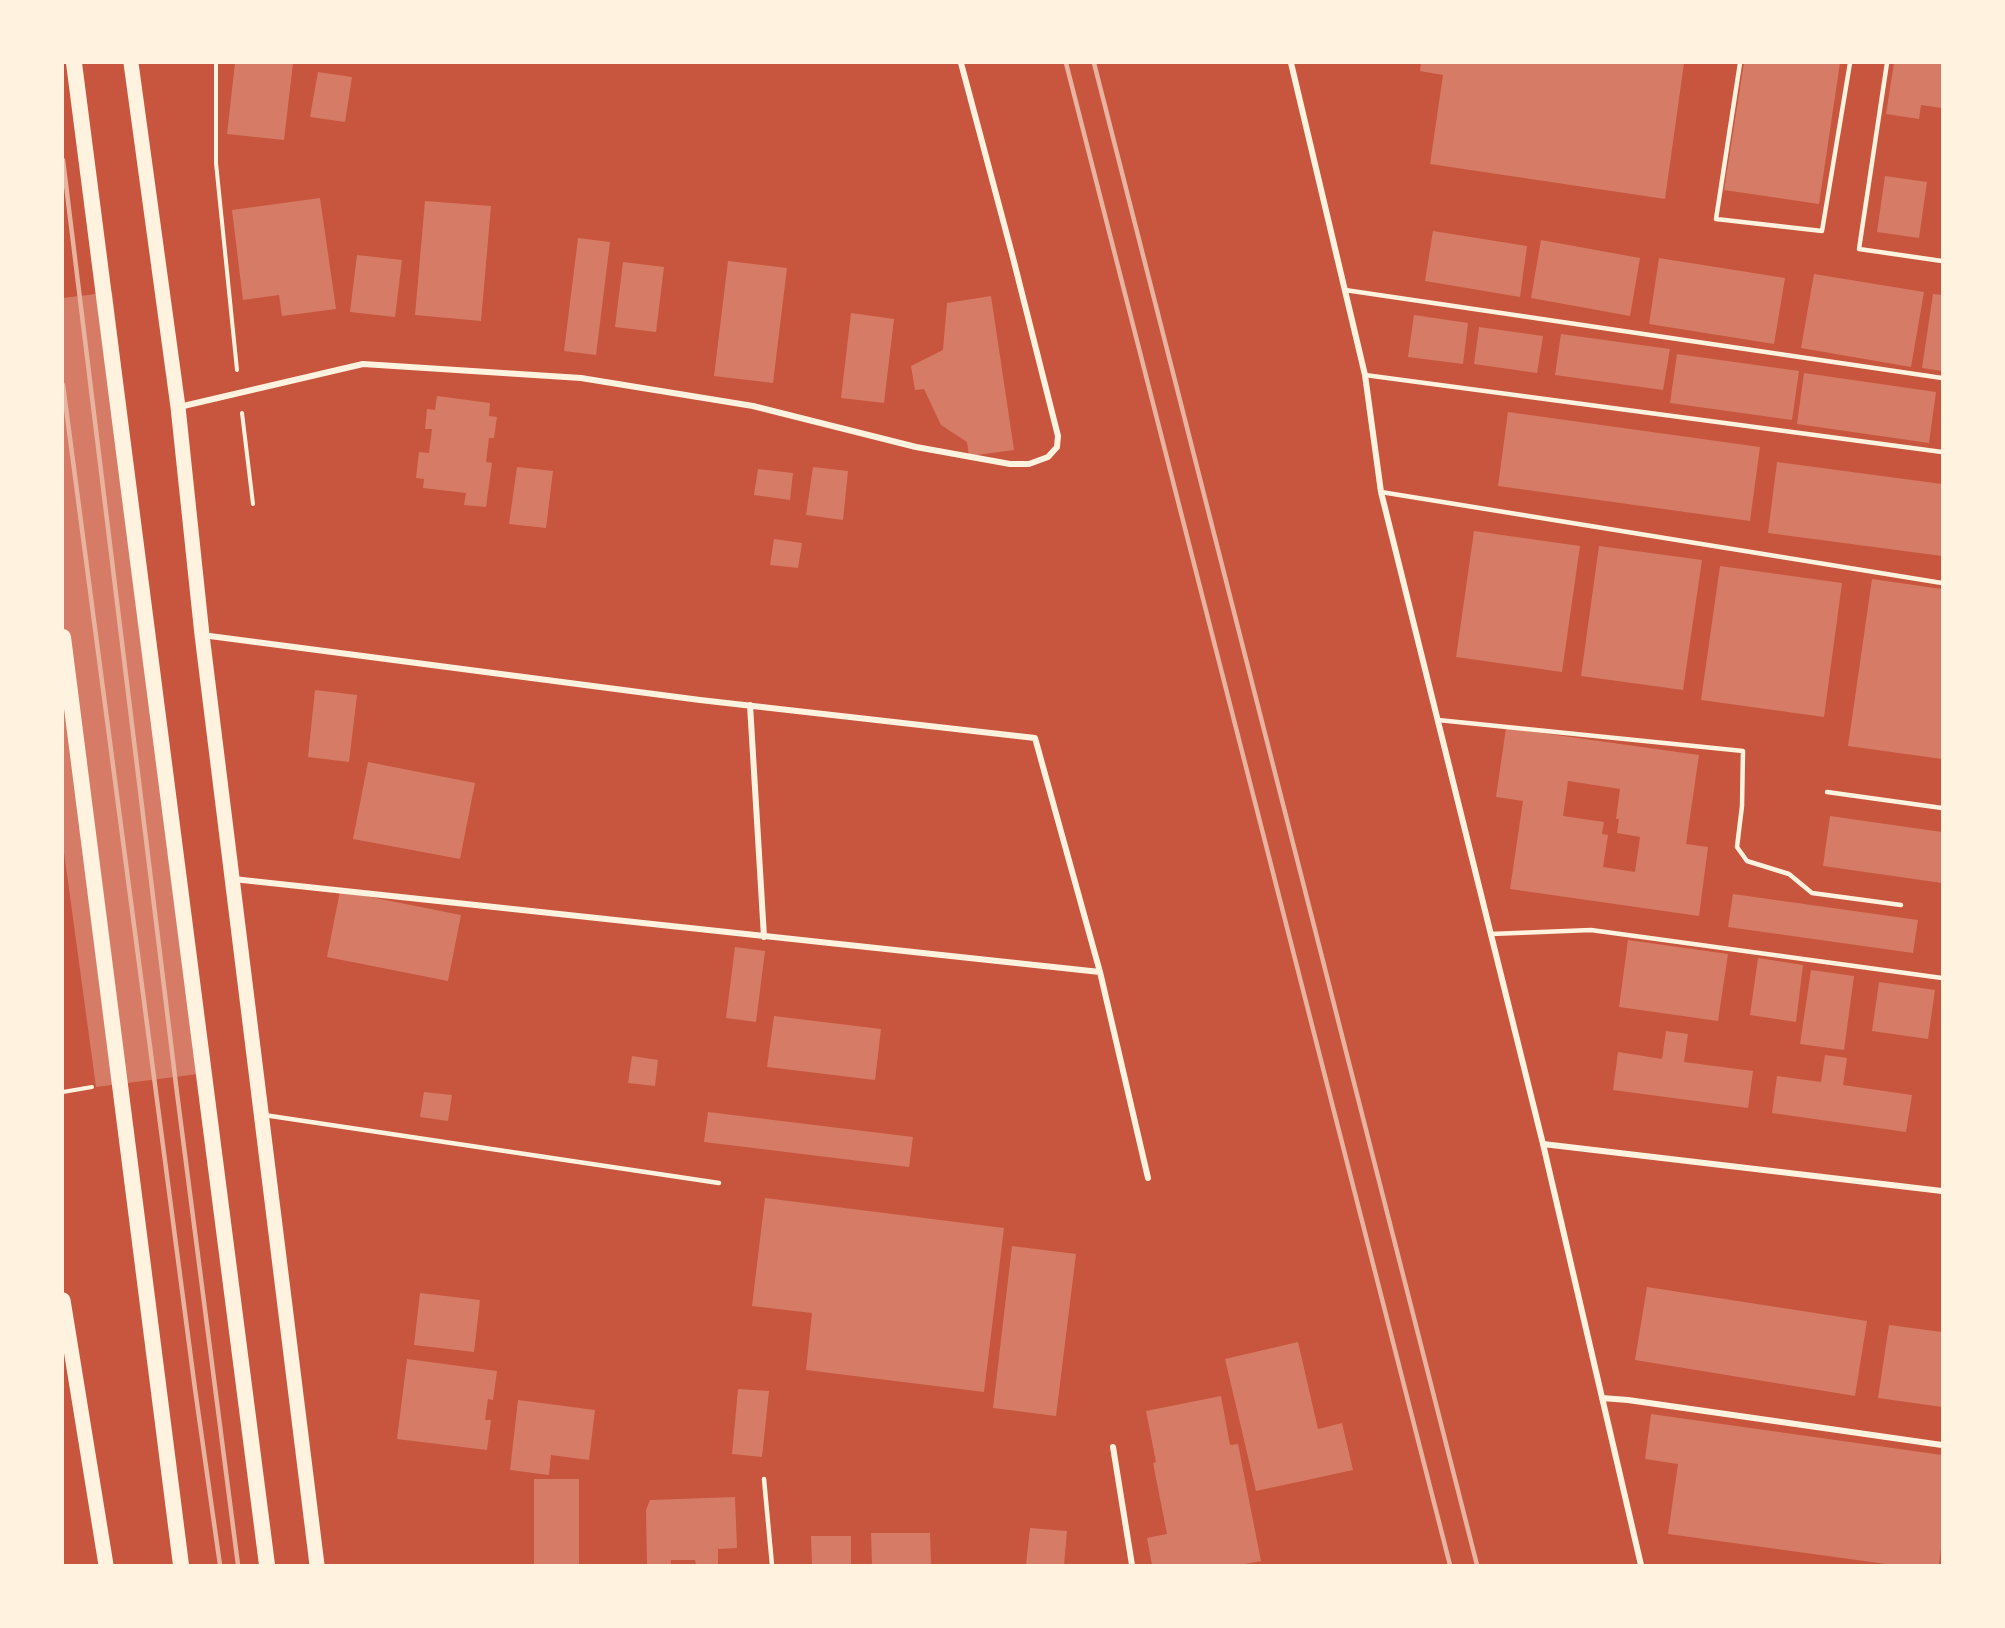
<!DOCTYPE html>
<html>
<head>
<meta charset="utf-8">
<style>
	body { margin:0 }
	#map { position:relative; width:2005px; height:1628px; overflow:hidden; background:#c8553d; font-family:"Public Sans",sans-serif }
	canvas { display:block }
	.frame { position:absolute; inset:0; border:64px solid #fff3e0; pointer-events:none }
</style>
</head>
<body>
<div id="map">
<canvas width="2005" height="1628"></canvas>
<div class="frame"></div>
</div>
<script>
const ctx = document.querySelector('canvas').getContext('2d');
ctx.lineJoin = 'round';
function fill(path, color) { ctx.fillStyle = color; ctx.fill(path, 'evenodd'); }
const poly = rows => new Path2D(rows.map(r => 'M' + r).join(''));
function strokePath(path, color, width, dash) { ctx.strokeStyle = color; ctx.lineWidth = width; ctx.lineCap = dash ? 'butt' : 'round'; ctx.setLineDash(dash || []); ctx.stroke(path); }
fill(poly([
	[235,63,293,63,284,140,227,134],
	[1421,63,1684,63,1665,199,1430,164,1443,75,1420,71],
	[1744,63,1840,63,1819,204,1724,190],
	[1894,63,1942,63,1942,108,1921,105,1919,119,1886,114],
	[318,72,352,77,345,122,310,117],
	[1885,176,1927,182,1919,238,1877,232],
	[320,198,336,309,282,316,279,295,243,300,232,210],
	[425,201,491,206,481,321,415,315],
	[1433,231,1527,246,1520,297,1425,281],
	[578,238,610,242,596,355,564,351],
	[1541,240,1640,258,1630,316,1531,298],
	[357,255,402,260,395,317,350,312],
	[1659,258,1785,278,1774,344,1649,324],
	[728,261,787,268,773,383,714,376],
	[623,262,664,267,656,332,615,327],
	[1814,274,1924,292,1911,367,1801,348],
	[112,292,206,1073,96,1087,63,845,63,298],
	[1933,294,1942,295,1942,371,1922,368],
	[991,296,1014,450,969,456,967,442,941,425,924,389,915,390,911,366,943,350,947,303],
	[851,313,894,319,884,403,841,398],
	[1414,315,1468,323,1463,364,1408,357],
	[1479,327,1543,336,1537,373,1474,364],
	[1561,334,1670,349,1663,390,1555,375],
	[1677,354,1799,371,1792,420,1670,403],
	[1804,373,1936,392,1929,443,1797,424],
	[437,396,490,403,489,416,497,417,494,438,489,438,486,462,492,463,486,507,464,505,466,493,423,488,424,479,416,478,419,452,429,453,432,429,425,429,427,409,435,410],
	[1508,412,1760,447,1750,521,1498,486],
	[1777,462,1942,484,1942,556,1768,533],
	[517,467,553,471,546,528,509,524],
	[813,467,848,471,843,520,806,515],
	[758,469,793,473,790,500,754,495],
	[1474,531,1580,546,1562,672,1456,657],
	[774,539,802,543,798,568,770,565],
	[1599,546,1702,560,1683,690,1581,676],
	[1720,566,1842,583,1824,717,1701,700],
	[1872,579,1942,589,1942,759,1848,746],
	[315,690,357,695,349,762,308,757],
	[1506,728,1699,755,1686,844,1708,847,1699,916,1510,889,1523,801,1496,797],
	[1568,781,1620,789,1616,819,1619,819,1617,833,1640,837,1635,872,1603,867,1608,835,1602,834,1604,822,1563,816],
	[368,762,475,783,460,859,353,839],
	[1830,816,1942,832,1942,883,1823,866],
	[340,891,461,915,448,981,327,957],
	[1733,894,1918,920,1913,953,1728,927],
	[1628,940,1728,954,1718,1021,1619,1007],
	[735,947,765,951,756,1022,726,1018],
	[1758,958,1803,965,1796,1022,1750,1015],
	[1811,970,1854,976,1844,1050,1800,1044],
	[1879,982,1935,990,1928,1039,1872,1031],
	[774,1016,881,1029,875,1080,767,1067],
	[1666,1031,1688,1034,1684,1062,1753,1071,1748,1108,1613,1090,1618,1052,1662,1059],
	[1825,1055,1847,1058,1843,1085,1912,1095,1906,1132,1772,1113,1777,1076,1821,1082],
	[632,1056,658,1060,655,1086,628,1083],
	[424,1092,452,1095,448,1121,420,1117],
	[708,1112,913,1137,909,1167,704,1142],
	[765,1198,1004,1228,984,1392,806,1370,812,1313,752,1306],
	[1012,1246,1076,1254,1056,1416,993,1408],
	[1647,1287,1867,1321,1855,1396,1635,1360],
	[420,1293,480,1300,474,1352,414,1345],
	[1889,1325,1942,1332,1942,1407,1878,1398],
	[1298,1342,1318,1429,1342,1423,1353,1470,1256,1491,1225,1359],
	[407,1359,497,1371,493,1400,488,1399,485,1420,491,1420,487,1450,397,1439],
	[738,1389,769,1391,762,1457,732,1454],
	[1221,1396,1230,1445,1238,1444,1261,1561,1240,1565,1152,1565,1147,1538,1167,1534,1153,1463,1156,1462,1146,1411],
	[518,1400,595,1410,589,1460,551,1455,549,1475,510,1470],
	[1651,1414,1942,1455,1942,1541,1939,1565,1893,1565,1668,1534,1678,1464,1645,1459],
	[534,1479,579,1479,579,1565,534,1565],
	[735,1497,737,1548,718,1549,718,1565,696,1565,695,1560,671,1560,671,1565,647,1565,646,1510,650,1500],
	[1030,1528,1067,1531,1064,1565,1026,1565],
	[871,1533,930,1533,931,1565,872,1565],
	[811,1536,851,1536,851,1565,812,1565]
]), '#d67c66');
strokePath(poly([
	[216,63,216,163,237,370],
	[242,413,253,504],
	[63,1092,92,1087]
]), '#fff3e0', 4);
strokePath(poly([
	[1740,63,1716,219,1822,231,1850,63],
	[1887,63,1859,249,1942,261],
	[1345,290,1942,378],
	[1365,375,1942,452],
	[1381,492,1942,583],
	[1438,720,1743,751,1742,806,1737,847,1747,861,1789,874,1812,893,1901,905],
	[1827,792,1942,808],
	[1491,934,1591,930,1942,978],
	[264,1115,719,1183],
	[764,1479,772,1565]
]), '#fff3e0', 4.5);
strokePath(poly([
	[1291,63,1365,375,1381,492,1543,1144,1641,1565],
	[179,407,363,364,581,378,753,406,916,447,1010,464,1029,464,1048,457,1057,447,1058,436,1012,254,961,63],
	[202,635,700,700,1035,738,1100,972],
	[750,705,764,937],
	[233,879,1100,972,1148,1178],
	[1543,1144,1942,1191],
	[1602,1398,1628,1400,1942,1445],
	[1113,1447,1132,1565]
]), '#fff3e0', 6);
strokePath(poly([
	[131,63,178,407,202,635,317,1565],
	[63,1300,106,1565]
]), '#fff3e0', 15);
strokePath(poly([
	[74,63,267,1565],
	[63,637,181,1565]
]), '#fff3e0', 16);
strokePath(poly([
	[1066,63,1450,1565],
	[1094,63,1477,1565],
	[63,160,177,1093,238,1565],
	[63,385,195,1389,220,1565]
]), '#e9b49f', 4.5);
</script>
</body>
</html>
